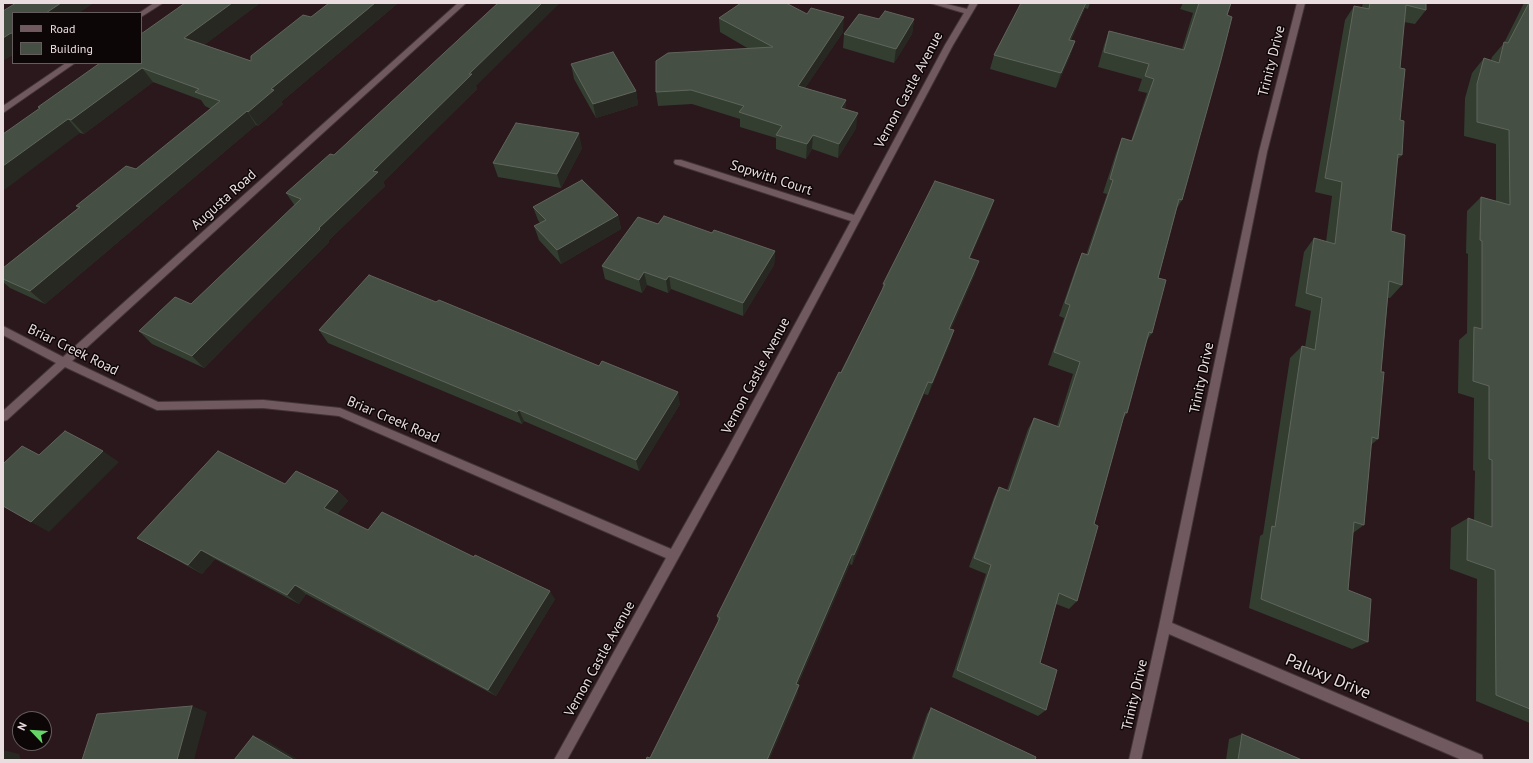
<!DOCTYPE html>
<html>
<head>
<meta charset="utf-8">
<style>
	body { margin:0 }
	#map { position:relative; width:1533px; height:763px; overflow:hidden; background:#2a181c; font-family:"PT Sans",sans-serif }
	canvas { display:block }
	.frame { position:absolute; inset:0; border:4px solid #eadde0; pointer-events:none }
	.legend { position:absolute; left:12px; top:12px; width:130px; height:52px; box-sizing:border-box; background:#0d0607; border:1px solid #655c5e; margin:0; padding:5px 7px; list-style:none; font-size:12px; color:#eadde0 }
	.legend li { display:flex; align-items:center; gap:8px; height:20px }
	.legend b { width:20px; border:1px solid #655c5e }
	.north { position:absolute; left:12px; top:711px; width:40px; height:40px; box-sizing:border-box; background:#0d0607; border:1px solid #655c5e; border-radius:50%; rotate:295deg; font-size:11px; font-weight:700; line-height:16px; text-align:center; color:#eadde0 }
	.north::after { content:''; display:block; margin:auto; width:14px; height:18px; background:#66d466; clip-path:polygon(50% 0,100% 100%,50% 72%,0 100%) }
</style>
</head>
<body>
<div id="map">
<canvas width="1533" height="763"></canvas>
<div class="frame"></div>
<ul class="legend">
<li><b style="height:5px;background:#715a5f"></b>Road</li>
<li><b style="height:11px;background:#464f44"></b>Building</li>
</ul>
<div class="north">N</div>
</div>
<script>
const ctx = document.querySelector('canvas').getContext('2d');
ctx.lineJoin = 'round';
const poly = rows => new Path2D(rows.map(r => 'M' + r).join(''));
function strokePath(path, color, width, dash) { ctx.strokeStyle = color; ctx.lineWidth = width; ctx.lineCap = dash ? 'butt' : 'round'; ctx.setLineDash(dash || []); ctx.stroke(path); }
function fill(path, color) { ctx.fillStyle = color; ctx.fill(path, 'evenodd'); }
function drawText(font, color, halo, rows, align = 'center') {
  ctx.font = font + ' "PT Sans",sans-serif'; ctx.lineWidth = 3; ctx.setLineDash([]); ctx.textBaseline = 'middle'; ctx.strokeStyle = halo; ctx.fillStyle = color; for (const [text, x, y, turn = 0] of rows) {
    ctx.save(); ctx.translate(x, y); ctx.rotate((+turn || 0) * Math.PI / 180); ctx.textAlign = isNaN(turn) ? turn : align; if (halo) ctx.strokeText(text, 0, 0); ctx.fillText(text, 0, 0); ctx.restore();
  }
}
const minor = poly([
	[154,3,163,3,141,17,141,13,139,13,154,3],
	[458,3,466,3,72,361,158,402,263,400,340,408,671,549,725,453,851,221,675,164,674,162,675,160,681,160,854,215,945,45,964,13,930,3,942,3,967,9,970,3,978,3,953,45,733,459,567,760,554,760,666,558,339,416,263,408,157,410,65,367,7,420,3,421,3,411,56,363,3,335,3,326,63,357,458,3],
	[1297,3,1305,3,1267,152,1172,623,1482,755,1483,760,1462,760,1169,634,1141,760,1129,760,1159,626,1259,152,1297,3],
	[66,63,75,63,3,113,3,106,66,63]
]);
strokePath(minor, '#423437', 2);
fill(minor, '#715a5f');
fill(poly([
	[260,3,204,45,251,61,311,17,329,3,398,3,281,102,283,104,258,126,256,125,45,304,10,288,3,282,3,268,78,208,76,206,136,169,211,109,205,106,201,100,153,82,84,134,80,133,38,107],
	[1021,3,1090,3,1088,9,1085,8,1071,40,1075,41,1070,56,1056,88,990,69,994,55],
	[1183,3,1231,3,1227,15,1182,200,1177,208,1158,278,1152,333,1147,340,1127,413,1123,419,1094,524,1077,601,1069,609,1056,604,1040,663,1046,710,1038,716,952,677,986,574,969,567,994,497,999,487,1007,490,1028,429,1034,418,1057,426,1073,374,1048,365,1064,318,1059,316,1076,267,1082,253,1086,255,1107,194,1103,193,1116,153,1122,138,1131,141,1147,93,1138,91,1142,79,1098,67,1104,45,1109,31,1182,49,1193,13,1180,9],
	[1363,3,1426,3,1426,10,1415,24,1404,22,1400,68,1400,120,1402,155,1397,160,1391,231,1402,285,1390,298,1388,298,1381,372,1378,439,1371,445,1364,525,1353,533,1348,590,1368,642,1352,649,1249,608,1260,536,1263,534,1290,358,1302,346,1305,347,1311,311,1295,306,1304,252,1314,238,1326,242,1332,196,1315,192,1345,20,1354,6,1362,7],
	[1524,3,1530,3,1530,723,1476,701,1477,579,1450,569,1451,528,1468,518,1474,521,1475,471,1473,470,1474,398,1458,393,1459,340,1467,333,1468,254,1466,253,1467,211,1481,197,1496,201,1496,144,1464,136,1465,98,1472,73,1484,58,1491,60,1492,57,1504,43],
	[807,14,843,32,805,88,846,100,845,110,856,128,838,158,812,149,806,159,776,149,776,138,740,127,740,119,692,104,658,106,656,92,749,49,720,32,719,18],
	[879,19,914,19,912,34,894,63,843,48,844,34],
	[571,64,636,91,638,105,596,118,574,79],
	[476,86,477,89,383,182,385,186,328,241,329,242,204,368,152,344,139,331,191,304,295,206,286,193,334,155],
	[582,148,561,188,498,177,493,163],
	[533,207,618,215,621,229,561,264,539,240,534,226,540,223,538,220],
	[990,213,970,258,975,274,951,329,954,330,950,343,928,395,924,394,852,565,850,564,798,684,798,692,769,760,646,760,650,758,718,622,717,616,882,290,883,284],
	[658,224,712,233,775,251,774,265,743,316,671,289,668,293,647,285,642,293,605,279,602,266],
	[319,330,680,404,639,471,524,421,522,424,328,343],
	[285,484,338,491,348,501,337,514,368,530,555,599,496,696,306,594,299,604,215,559,202,574,153,547,137,538],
	[931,708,1035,760,911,760,927,714],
	[1242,734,1302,760,1226,760,1229,739]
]), '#333e31');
fill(poly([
	[61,3,94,3,79,13,46,13],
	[232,3,260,3,194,53,184,38],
	[375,3,398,3,281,102,283,104,258,126,248,112,271,89],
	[542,3,560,3,476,86,477,89,383,182,385,186,328,241,329,242,204,368,192,356,319,228,373,171,469,74],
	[1086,3,1085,8,1064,54,1069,40],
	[844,17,843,32,797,100,798,86],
	[914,19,912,34,894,63,896,49],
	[11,33,13,36,13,55,3,61,3,38],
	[1075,41,1070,56,1056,88,1061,73],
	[142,68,153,82,84,134,71,120],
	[636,91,638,105,596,118,593,104],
	[846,100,845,114,841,108],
	[247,111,256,125,45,304,30,291],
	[858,113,856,128,838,158,839,144],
	[68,119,80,133,3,191,3,166],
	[579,133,582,148,561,188,557,174],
	[813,135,812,149,806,159,807,144],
	[994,200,990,213,965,271,969,258],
	[618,215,621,229,561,264,557,250],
	[775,251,774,265,743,316,743,303],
	[979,261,975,274,946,341,949,329],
	[644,272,647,285,642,293,639,280],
	[669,276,671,289,668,293,666,280],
	[954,330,950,343,928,395,932,383],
	[928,382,924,394,852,565,854,555],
	[678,392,680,404,639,471,636,460],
	[519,410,524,421,522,424,517,412],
	[103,451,119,462,49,532,31,522],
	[338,491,348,501,334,518,324,508],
	[201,550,215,559,202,574,188,565],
	[852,554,850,564,795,690,796,684],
	[295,585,306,594,299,604,287,595],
	[550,591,555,599,496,696,488,690],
	[799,685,798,692,769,760,767,760],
	[192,706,207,712,194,760,177,760],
	[253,736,267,741,299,760,294,760],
	[3,750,19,754,21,760,3,760]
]), '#272821');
const building = poly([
	[16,3,61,3,46,13,13,13,13,34,11,33,3,38,3,11,16,3],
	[185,3,232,3,184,38,251,61,251,56,303,15,311,17,329,3,375,3,271,89,274,90,248,112,247,111,30,291,3,279,3,268,80,207,76,206,126,166,136,169,220,101,195,92,199,89,142,68,71,120,68,119,3,166,3,134,40,108,38,107,100,63,141,63,141,34,185,3],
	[498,3,542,3,469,74,472,74,373,171,378,172,319,228,320,229,192,356,139,331,175,297,191,304,301,199,286,193,330,154,334,155,498,3],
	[741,3,786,3,807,14,811,8,844,17,798,86,846,100,841,108,858,113,839,144,813,135,807,144,776,135,782,126,739,112,744,106,691,90,656,92,656,61,668,53,773,47,719,18,741,3],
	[1021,3,1086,3,1069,40,1075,41,1061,73,994,55,1021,3],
	[1199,3,1231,3,1227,15,1232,17,1221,60,1182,200,1179,199,1158,278,1166,280,1152,333,1149,332,1127,413,1125,412,1094,524,1098,526,1077,601,1059,593,1040,663,1057,670,1046,710,957,670,991,565,974,558,999,487,1009,491,1034,418,1059,427,1080,362,1054,352,1070,305,1065,303,1082,253,1088,255,1113,180,1110,179,1122,138,1132,141,1154,79,1145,76,1149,64,1104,52,1109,31,1184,50,1199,3],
	[1370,3,1426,3,1426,10,1406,5,1400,68,1405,69,1400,120,1404,121,1402,155,1398,154,1391,231,1405,235,1402,285,1389,281,1381,372,1384,372,1378,439,1372,437,1364,525,1354,522,1348,590,1371,599,1368,642,1261,599,1272,526,1275,527,1302,346,1315,350,1322,298,1306,293,1314,238,1335,244,1342,182,1325,178,1354,6,1369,9,1370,3],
	[1529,3,1530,3,1530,709,1496,695,1495,570,1467,560,1468,518,1492,527,1492,460,1489,459,1489,386,1473,381,1474,327,1482,329,1482,241,1480,240,1481,197,1510,205,1509,130,1477,122,1477,84,1484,58,1499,63,1504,42,1508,43,1529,3],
	[885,11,914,19,896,49,844,34,859,14,879,19,885,11],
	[613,52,636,91,593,104,571,64,613,52],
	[516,123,579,133,557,174,493,163,516,123],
	[582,180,618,215,557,250,534,226,546,220,533,207,582,180],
	[935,181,994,200,969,258,979,261,949,329,954,330,932,383,928,382,854,555,852,554,796,684,799,685,767,760,646,760,647,757,650,758,720,618,717,616,839,372,841,373,885,284,883,284,935,181],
	[664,216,712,233,714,230,775,251,743,303,669,276,666,280,644,272,639,280,602,266,638,217,658,224,664,216],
	[369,275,436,302,439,300,599,366,602,361,678,392,636,460,519,410,517,412,319,330,369,275],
	[65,431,103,451,31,522,3,506,3,464,22,446,39,455,65,431],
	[218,451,285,484,296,471,338,491,324,508,368,530,382,512,474,557,475,555,550,591,488,690,295,585,287,595,201,550,188,565,137,538,218,451],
	[192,706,177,760,82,760,97,714,192,706],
	[931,708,1036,757,1035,760,913,760,931,708],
	[1242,734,1302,760,1238,760,1242,734],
	[253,736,294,760,234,760,253,736]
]);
fill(building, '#464f44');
strokePath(building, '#60655c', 1);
drawText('14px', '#eadde0', '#0d0607', [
	["Trinity Drive",1272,61,-76],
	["Vernon Castle Avenue",909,90,-62],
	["Sopwith Court",771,178,18],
	["Augusta Road",224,200,-42],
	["Briar Creek Road",73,350,26],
	["Vernon Castle Avenue",756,376,-62],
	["Trinity Drive",1202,378,-78],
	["Briar Creek Road",393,420,23],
	["Vernon Castle Avenue",600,659,-61],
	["Trinity Drive",1135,695,-77]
]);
drawText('17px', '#eadde0', '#0d0607', [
	["Paluxy Drive",1328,677,23]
]);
</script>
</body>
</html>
